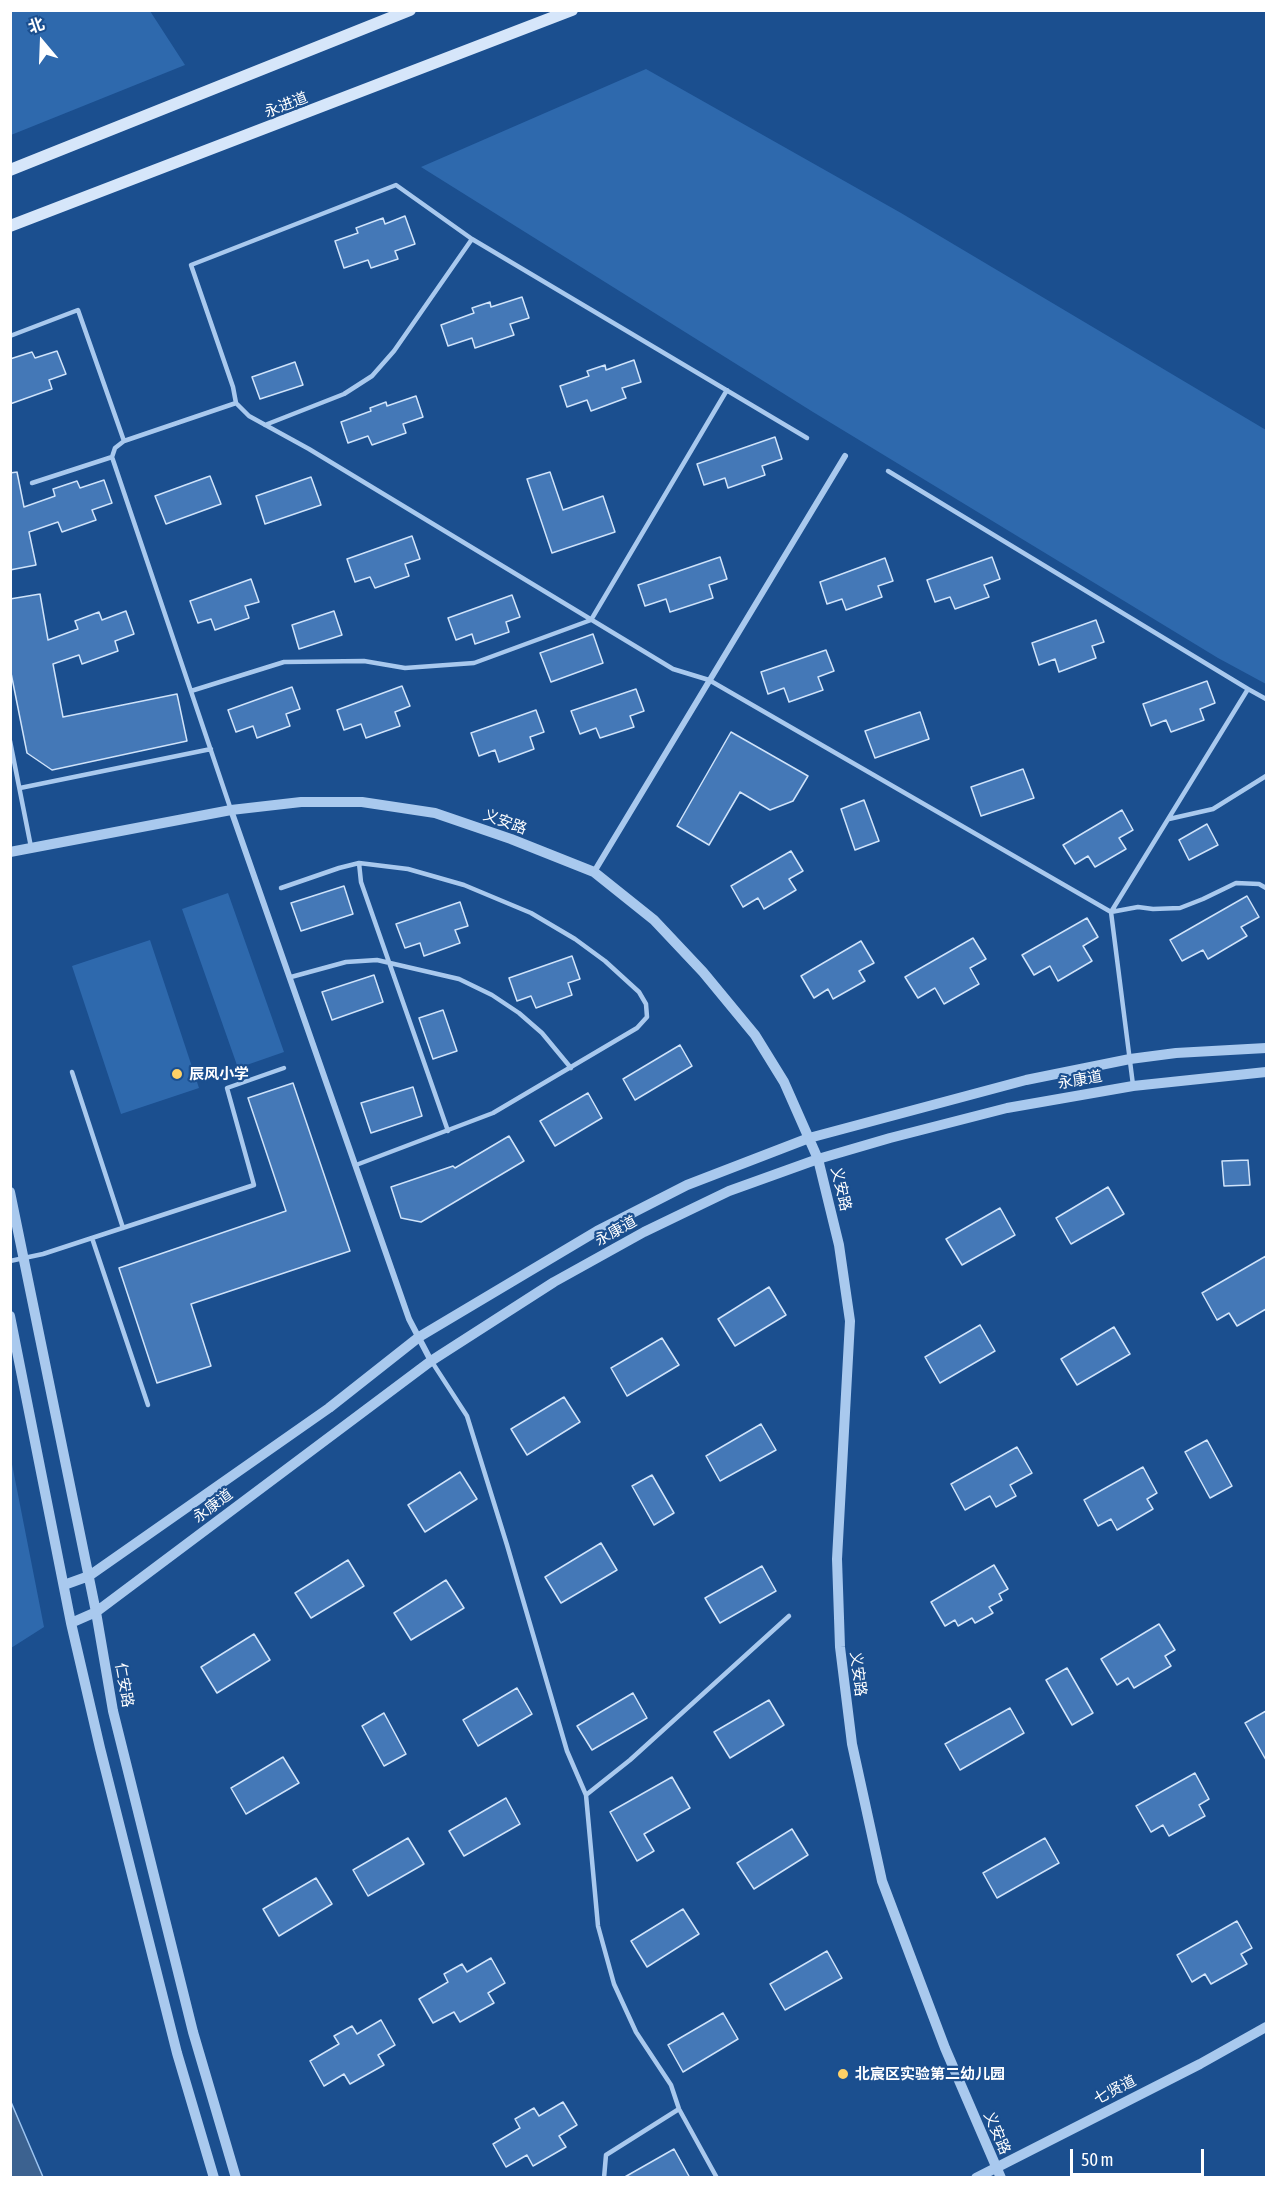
<!DOCTYPE html>
<html>
<head>
<meta charset="utf-8">
<style>
	body { margin:0 }
	#map { position:relative; width:1277px; height:2188px; overflow:hidden; background:#1b4f8f; font-family:"Asap Condensed","Noto Sans SC",sans-serif }
	canvas { display:block }
	.frame { position:absolute; inset:0; border:12px solid #fff; pointer-events:none }
	.north { position:absolute; left:12px; top:12px; width:60px; height:60px; -webkit-text-stroke:4px #1b4f8f; paint-order:stroke; rotate:341deg; font-size:16px; font-weight:700; line-height:24px; text-align:center; color:#fff }
	.north::after { content:''; display:block; margin:auto; width:21px; height:27px; background:#fff; clip-path:polygon(50% 0,100% 100%,50% 72%,0 100%) }
	.scale { position:absolute; left:1070px; top:2149px; width:134px; height:27px; box-sizing:border-box; border:3px solid #fff; border-top:0; padding-left:8px; font-size:18px; line-height:21px; white-space:nowrap; color:#fff; -webkit-text-stroke:4px #1b4f8f; paint-order:stroke }
</style>
</head>
<body>
<div id="map">
<canvas width="1277" height="2188"></canvas>
<div class="frame"></div>
<div class="north">北</div>
<div class="scale">50 m</div>
</div>
<script>
const ctx = document.querySelector('canvas').getContext('2d');
ctx.lineJoin = 'round';
function fill(path, color) { ctx.fillStyle = color; ctx.fill(path, 'evenodd'); }
const poly = rows => new Path2D(rows.map(r => 'M' + r).join(''));
function strokePath(path, color, width, dash) { ctx.strokeStyle = color; ctx.lineWidth = width; ctx.lineCap = dash ? 'butt' : 'round'; ctx.setLineDash(dash || []); ctx.stroke(path); }
function drawText(font, color, halo, rows, align = 'center') {
  ctx.font = font + ' "Asap Condensed","Noto Sans SC",sans-serif'; ctx.lineWidth = 4.5; ctx.setLineDash([]); ctx.textBaseline = 'middle'; ctx.strokeStyle = halo; ctx.fillStyle = color; for (const [text, x, y, turn = 0] of rows) {
    ctx.save(); ctx.translate(x, y); ctx.rotate((+turn || 0) * Math.PI / 180); ctx.textAlign = isNaN(turn) ? turn : align; if (halo) ctx.strokeText(text, 0, 0); ctx.fillText(text, 0, 0); ctx.restore();
  }
}
fill(poly([
	[11,10,150,11,185,65,11,135],
	[646,69,901,213,1266,430,1266,684,1218,658,813,412,421,167],
	[228,893,284,1052,238,1068,182,909],
	[150,940,199,1088,121,1114,72,966],
	[11,1459,44,1627,11,1648,10,1648]
]), '#2e69ad');
const water = poly([
	[11,2099,11,2102,43,2177,11,2177,11,2099]
]);
fill(water, '#3c6290');
strokePath(water, '#9cc4f0', 1.5);
const building = poly([
	[405,216,415,244,395,251,398,259,371,268,368,260,344,268,335,241,358,233,356,228,383,218,385,224,405,216],
	[522,297,529,318,510,324,514,335,475,348,472,338,448,346,441,325,474,313,472,308,490,302,491,307,522,297],
	[57,351,66,374,49,380,52,389,10,404,10,359,32,352,35,358,57,351],
	[634,360,641,382,622,388,626,398,591,411,587,400,567,407,560,386,589,376,587,371,605,365,606,370,634,360],
	[295,362,303,385,260,399,252,377,295,362],
	[416,396,423,417,403,424,406,433,372,445,368,436,348,443,341,422,371,411,370,408,386,402,387,406,416,396],
	[775,437,782,459,762,466,765,475,728,488,725,478,704,485,697,464,775,437],
	[17,472,24,507,55,496,53,489,77,481,80,488,104,480,112,503,92,510,96,520,62,532,58,522,29,532,36,565,10,570,10,473,17,472],
	[550,472,563,510,603,496,615,532,552,553,527,479,550,472],
	[210,476,221,504,166,524,155,496,210,476],
	[311,477,321,505,265,524,256,496,311,477],
	[412,536,420,559,405,564,409,576,375,588,370,577,355,582,347,559,412,536],
	[720,557,727,579,709,585,713,598,670,612,666,599,645,606,638,585,720,557],
	[992,557,1000,579,984,585,989,597,955,609,950,597,935,602,927,580,992,557],
	[885,558,893,581,878,586,882,597,846,610,842,599,827,604,820,582,885,558],
	[251,579,259,602,245,606,249,618,215,630,211,619,198,623,190,601,251,579],
	[40,594,48,640,78,629,75,621,99,612,102,620,126,611,134,634,115,641,118,651,82,664,79,655,53,664,63,717,177,694,187,741,52,770,27,753,10,668,10,599,40,594],
	[512,595,520,617,506,622,509,632,475,644,472,634,456,640,448,618,512,595],
	[334,611,342,635,299,649,292,625,334,611],
	[1096,620,1104,642,1092,646,1096,658,1059,672,1055,659,1039,665,1032,643,1096,620],
	[593,634,603,663,551,682,540,653,593,634],
	[826,650,834,671,818,677,823,690,789,702,784,688,768,694,761,672,826,650],
	[1207,681,1215,703,1200,709,1204,720,1171,732,1166,720,1151,726,1143,704,1207,681],
	[402,686,410,706,395,712,400,726,366,738,361,724,344,730,337,710,402,686],
	[292,687,300,709,286,714,290,726,257,738,253,726,236,732,228,710,292,687],
	[636,689,644,711,630,716,634,727,600,738,596,728,580,734,571,711,636,689],
	[536,710,544,732,530,737,534,749,499,762,495,750,479,756,471,733,536,710],
	[920,712,929,739,875,758,865,731,920,712],
	[731,732,808,776,793,801,770,810,740,792,709,845,677,826,731,732],
	[1023,769,1034,798,981,816,971,787,1023,769],
	[864,800,879,841,855,850,841,809,864,800],
	[1122,810,1133,830,1119,838,1126,849,1095,867,1088,856,1075,864,1063,845,1122,810],
	[1207,824,1218,845,1189,860,1179,840,1207,824],
	[791,851,803,871,789,879,796,890,764,909,758,898,743,907,731,886,791,851],
	[344,886,353,914,301,931,291,903,344,886],
	[1247,896,1259,917,1241,927,1247,936,1208,959,1203,950,1182,961,1170,940,1247,896],
	[460,902,468,926,455,930,460,943,424,956,420,943,405,948,396,924,460,902],
	[1087,918,1098,937,1083,946,1092,961,1058,981,1050,966,1034,975,1022,955,1087,918],
	[973,938,986,959,970,968,979,984,944,1004,935,988,918,998,905,977,973,938],
	[861,941,874,963,859,971,865,981,833,999,828,989,814,998,801,976,861,941],
	[572,956,580,979,568,983,572,995,536,1008,531,996,517,1001,509,978,572,956],
	[374,975,383,1002,332,1020,322,992,374,975],
	[443,1010,457,1051,433,1059,419,1018,443,1010],
	[680,1045,692,1066,635,1100,623,1079,680,1045],
	[293,1083,350,1251,191,1304,211,1366,157,1383,119,1268,286,1211,248,1098,293,1083],
	[413,1087,422,1116,371,1133,361,1103,413,1087],
	[588,1093,602,1118,555,1146,540,1121,588,1093],
	[509,1136,524,1161,421,1222,401,1218,391,1187,453,1166,455,1168,509,1136],
	[1248,1160,1250,1185,1224,1186,1222,1161,1248,1160],
	[1108,1187,1124,1214,1071,1244,1056,1218,1108,1187],
	[1000,1208,1015,1235,962,1265,946,1239,1000,1208],
	[1266,1256,1266,1309,1237,1326,1229,1313,1217,1320,1202,1293,1266,1256],
	[769,1287,786,1315,735,1346,718,1319,769,1287],
	[980,1325,995,1351,940,1383,925,1357,980,1325],
	[1114,1327,1130,1354,1077,1385,1061,1359,1114,1327],
	[662,1338,679,1365,627,1396,611,1368,662,1338],
	[564,1397,580,1422,527,1455,511,1429,564,1397],
	[761,1424,776,1450,720,1481,706,1456,761,1424],
	[1207,1440,1232,1486,1210,1498,1185,1452,1207,1440],
	[1017,1447,1032,1473,1010,1485,1016,1496,996,1507,990,1496,965,1510,951,1484,1017,1447],
	[1143,1467,1157,1493,1147,1499,1153,1509,1117,1530,1111,1519,1098,1526,1084,1500,1143,1467],
	[460,1472,477,1499,425,1532,408,1505,460,1472],
	[652,1475,674,1513,654,1525,632,1486,652,1475],
	[601,1543,617,1570,561,1603,545,1577,601,1543],
	[348,1560,364,1586,311,1618,295,1593,348,1560],
	[994,1565,1008,1589,999,1594,1002,1600,989,1607,993,1613,975,1623,972,1618,958,1626,955,1620,945,1626,931,1602,994,1565],
	[762,1566,776,1591,720,1623,705,1598,762,1566],
	[446,1580,464,1608,411,1640,394,1613,446,1580],
	[1159,1624,1175,1650,1165,1656,1171,1666,1134,1688,1128,1678,1117,1685,1101,1659,1159,1624],
	[254,1634,270,1660,217,1693,201,1667,254,1634],
	[1067,1668,1093,1713,1072,1725,1046,1680,1067,1668],
	[517,1688,532,1714,478,1746,463,1720,517,1688],
	[633,1693,647,1718,592,1750,577,1726,633,1693],
	[769,1700,784,1725,730,1758,714,1732,769,1700],
	[1010,1708,1024,1733,960,1770,945,1744,1010,1708],
	[1266,1711,1266,1760,1245,1723,1266,1711],
	[384,1713,406,1754,384,1766,362,1726,384,1713],
	[283,1757,299,1783,246,1814,231,1788,283,1757],
	[1195,1773,1209,1799,1199,1805,1205,1816,1169,1836,1163,1825,1151,1832,1136,1806,1195,1773],
	[672,1777,690,1808,644,1834,654,1851,637,1861,610,1812,672,1777],
	[506,1798,520,1824,464,1856,449,1831,506,1798],
	[792,1829,808,1855,754,1889,737,1863,792,1829],
	[408,1838,424,1864,368,1896,353,1870,408,1838],
	[1045,1838,1059,1863,997,1898,983,1873,1045,1838],
	[316,1878,332,1904,279,1936,263,1909,316,1878],
	[683,1909,699,1934,647,1967,631,1941,683,1909],
	[1237,1921,1252,1948,1241,1954,1247,1964,1211,1984,1205,1974,1192,1982,1177,1955,1237,1921],
	[827,1951,842,1978,785,2010,770,1984,827,1951],
	[491,1958,505,1983,488,1993,494,2003,460,2022,454,2012,433,2023,419,1999,448,1982,444,1974,462,1964,467,1972,491,1958],
	[723,2013,738,2039,683,2072,668,2045,723,2013],
	[381,2020,395,2045,378,2055,384,2065,350,2084,344,2074,324,2086,310,2061,339,2044,334,2036,352,2026,357,2034,381,2020],
	[563,2102,577,2125,559,2136,566,2147,533,2166,527,2155,506,2167,493,2144,520,2128,515,2119,534,2108,539,2116,563,2102],
	[674,2149,690,2178,623,2178,674,2149]
]);
fill(building, '#4478b7');
strokePath(building, '#cfe3fa', 1.5);
strokePath(poly([
	[10,336,78,310,124,441],
	[236,403,249,416,309,449,673,669,709,680,1111,912,1248,689,888,471],
	[265,425,344,394,372,376,394,351,472,239],
	[32,483,112,457],
	[1248,689,1266,699],
	[191,691,284,662,364,661,405,668,474,663,591,620,727,390],
	[10,741,31,847],
	[20,788,211,749],
	[231,810,112,457,115,448,124,441,236,403,233,387,191,265,396,185,472,239,807,438],
	[1169,819,1213,809,1266,776],
	[359,863,361,882,448,1131],
	[281,888,339,868,359,863,408,869,464,885,531,913,575,939,605,961,639,992,646,1004,647,1017,637,1028,493,1113,356,1165],
	[291,977,346,962,377,960,459,979,492,995,519,1013,542,1033,571,1068],
	[72,1072,123,1228],
	[1133,1085,1111,912,1138,907,1153,909,1180,908,1203,899,1236,883,1259,884,1266,888],
	[92,1238,148,1405],
	[10,1261,43,1254,254,1185,227,1088,284,1068],
	[432,1362,467,1416,507,1545,567,1751,586,1795,598,1926,614,1984,636,2032,671,2085,679,2109,717,2178],
	[586,1795,630,1760,789,1616],
	[604,2178,606,2155,679,2109]
]), '#a9c9ee', 4.5);
strokePath(poly([
	[231,810,409,1319,431,1361],
	[594,872,845,456]
]), '#a9c9ee', 6);
strokePath(poly([
	[10,852,231,810,301,802,362,802,435,813,511,839,594,872,654,920,703,972,755,1035,784,1082,818,1159,839,1245,850,1321,837,1559,840,1647,852,1744,882,1881,945,2048,1001,2178],
	[10,1192,96,1612,113,1711,193,2032,236,2178],
	[10,1316,71,1623,100,1748,177,2053,214,2178],
	[64,1585,89,1576,329,1408,419,1337,597,1231,687,1185,809,1138,1026,1080,1130,1059,1176,1053,1266,1048],
	[71,1623,96,1612,431,1361,554,1282,644,1232,729,1191,818,1159,890,1138,1007,1108,1133,1086,1266,1072],
	[976,2178,1200,2064,1266,2027]
]), '#a9c9ee', 10);
strokePath(poly([
	[10,170,410,10],
	[10,226,572,10]
]), '#d6e6fa', 12);
for (const [x, y, r, color] of [
	[177,1074,6,"#ffd166"],
	[843,2074,6,"#ffd166"]
]) { const dot = new Path2D(); dot.arc(x, y, r, 0, 2 * Math.PI); ctx.fillStyle = color; ctx.fill(dot); strokePath(dot, '#1b4f8f', 2); }
drawText('15px', '#fff', '#1b4f8f', [
	["永进道",286,105,-21],
	["义安路",505,822,20],
	["永康道",1080,1080,-10],
	["义安路",841,1189,77],
	["永康道",616,1231,-29],
	["永康道",213,1506,-37],
	["义安路",858,1674,83],
	["仁安路",124,1685,80],
	["七贤道",1115,2090,-27],
	["义安路",997,2133,67]
]);
drawText('bold 15px', '#fff', '#1b4f8f', [
	["辰风小学",189,1074],
	["北宸区实验第二幼儿园",855,2074]
], 'left');
</script>
</body>
</html>
